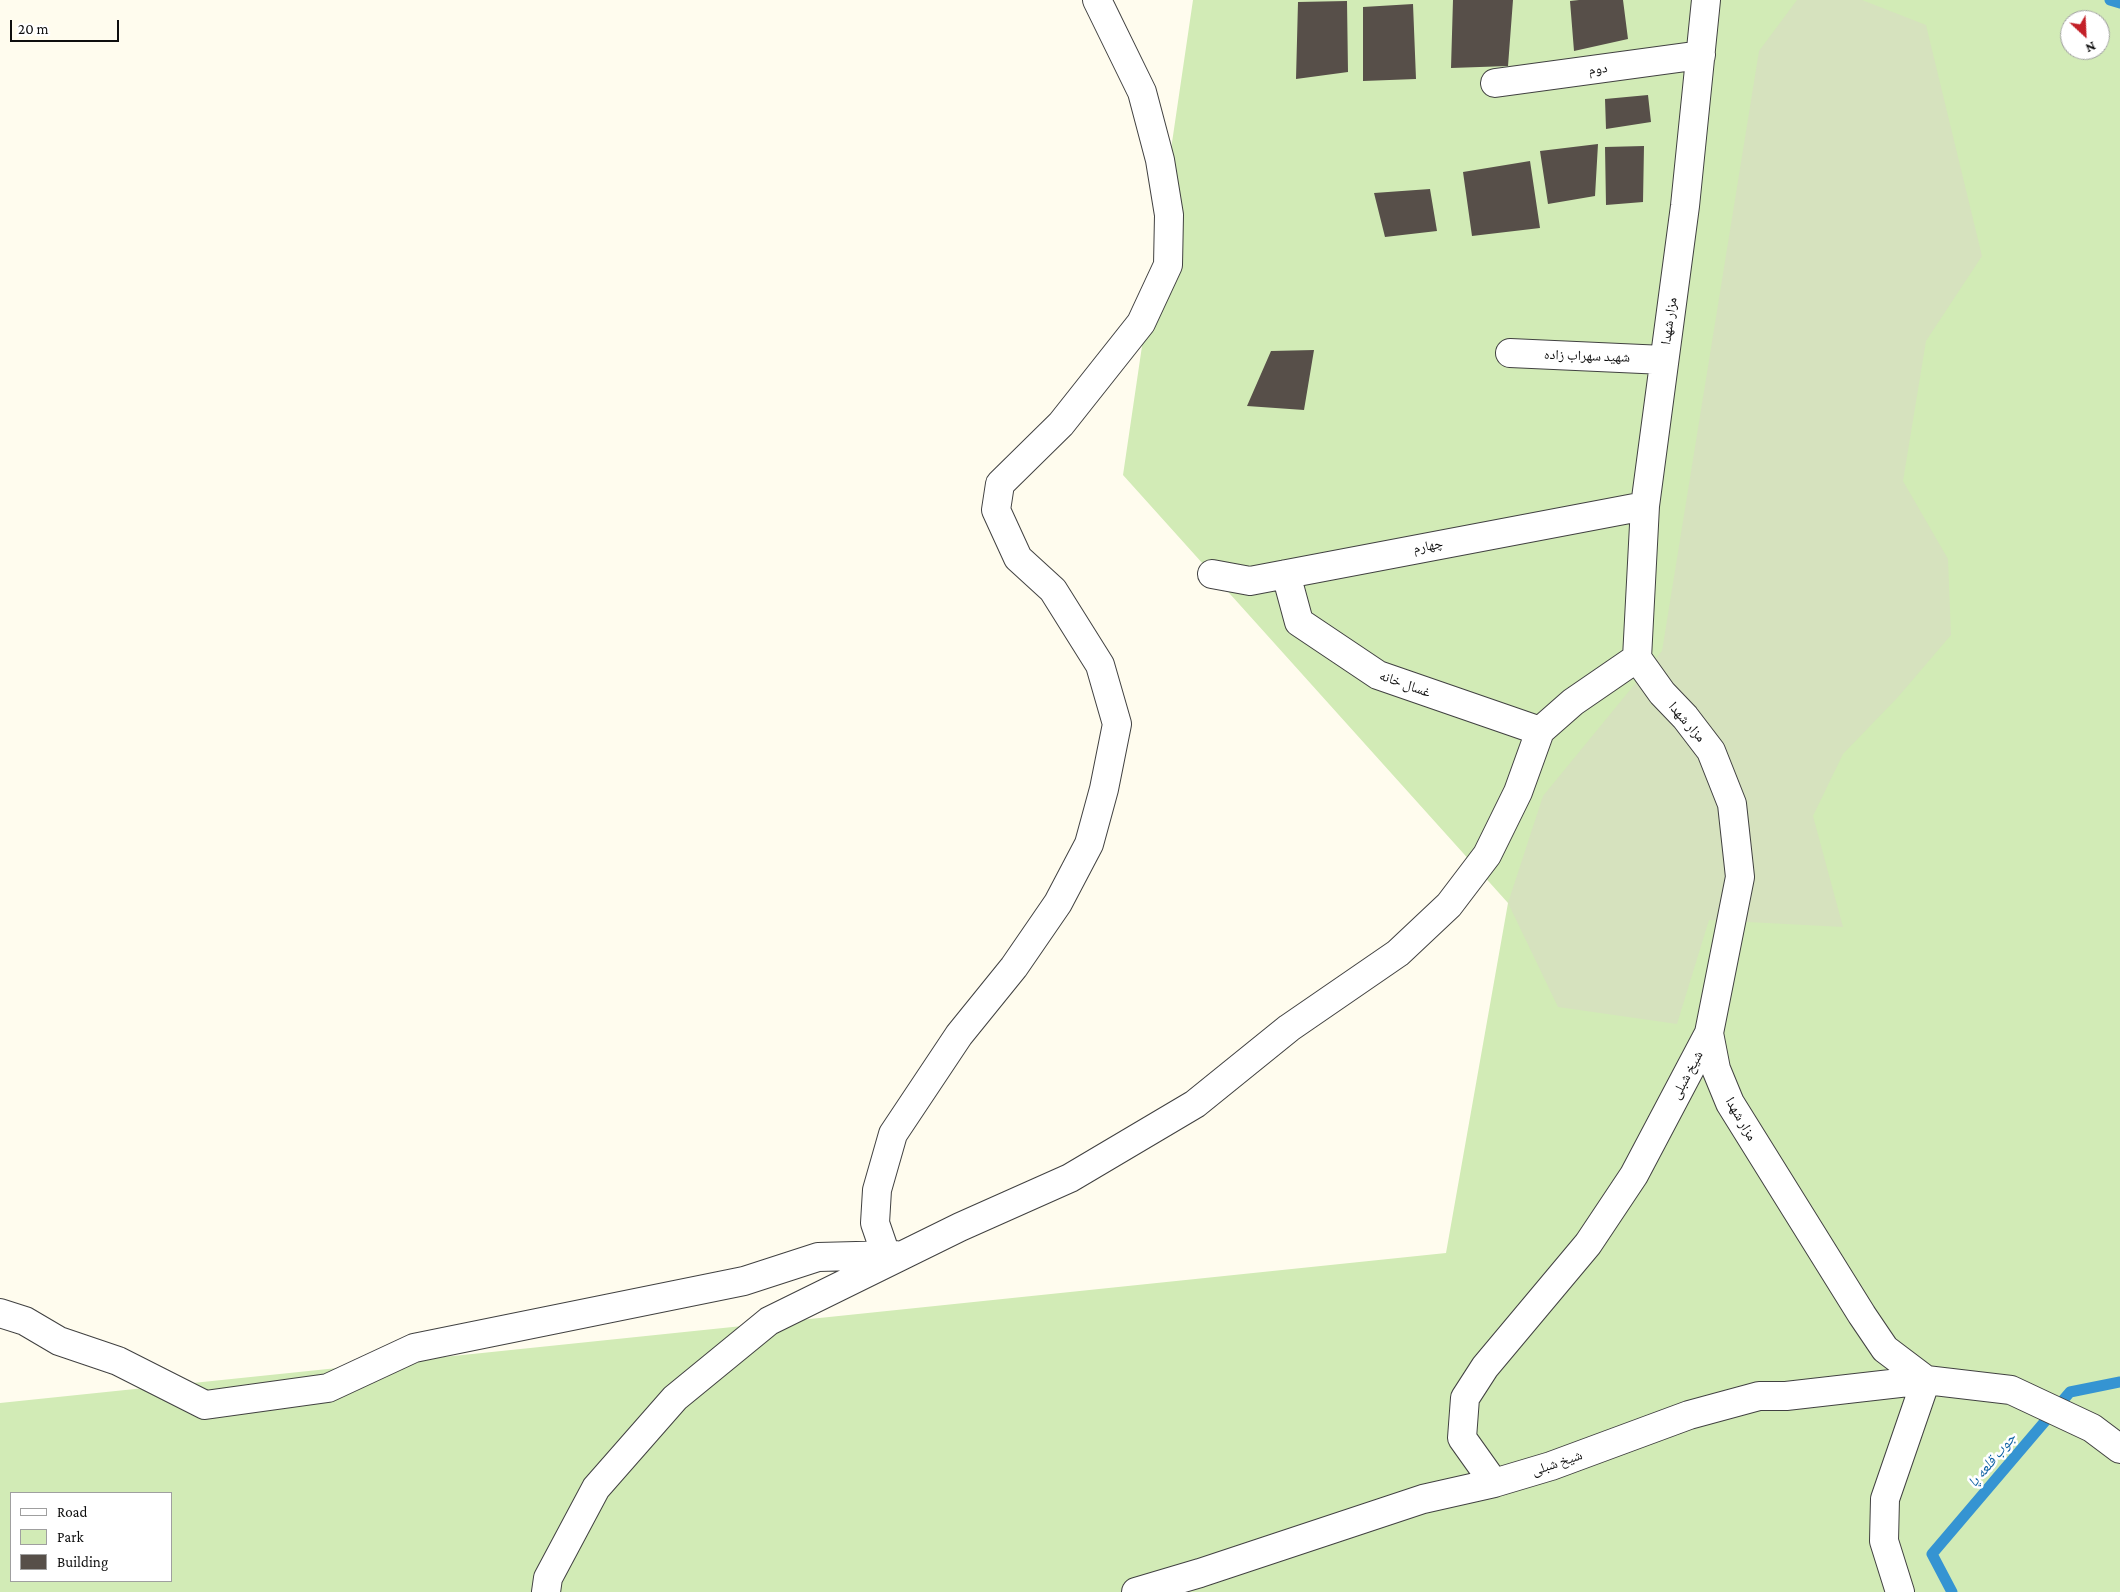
<!DOCTYPE html>
<html>
<head>
<meta charset="utf-8">
<style>
	body { margin:0 }
	#map { position:relative; width:2120px; height:1592px; overflow:hidden; background:#fffcee; font-family:"Crimson Pro",serif }
	canvas { display:block }
	.legend { position:absolute; left:10px; top:1492px; width:162px; height:90px; box-sizing:border-box; background:#fff; border:1px solid #9f9f9f; margin:0; padding:6px 9px; list-style:none; font-size:15px; color:#0e0e0e }
	.legend li { display:flex; align-items:center; gap:10px; height:25px }
	.legend b { width:25px; border:1px solid #9f9f9f }
	.north { position:absolute; left:2060px; top:10px; width:50px; height:50px; box-sizing:border-box; background:#fff; border:1px solid #9f9f9f; border-radius:50%; rotate:155deg; font-size:14px; font-weight:700; line-height:20px; text-align:center; color:#0e0e0e }
	.north::after { content:''; display:block; margin:auto; width:18px; height:22px; background:#c32028; clip-path:polygon(50% 0,100% 100%,50% 72%,0 100%) }
	.scale { position:absolute; left:10px; top:20px; width:109px; height:22px; box-sizing:border-box; border:2px solid #0e0e0e; border-top:0; padding-left:6px; font-size:15px; line-height:18px; white-space:nowrap; color:#0e0e0e; -webkit-text-stroke:4px #fff; paint-order:stroke }
</style>
</head>
<body>
<div id="map">
<canvas width="2120" height="1592"></canvas>
<ul class="legend">
<li><b style="height:6px;background:#fff"></b>Road</li>
<li><b style="height:14px;background:#d2ebb6"></b>Park</li>
<li><b style="height:14px;background:#574f49"></b>Building</li>
</ul>
<div class="north">N</div>
<div class="scale">20 m</div>
</div>
<script>
const ctx = document.querySelector('canvas').getContext('2d');
ctx.lineJoin = 'round';
function fill(path, color) { ctx.fillStyle = color; ctx.fill(path, 'evenodd'); }
const poly = rows => new Path2D(rows.map(r => 'M' + r).join(''));
function strokePath(path, color, width, dash) { ctx.strokeStyle = color; ctx.lineWidth = width; ctx.lineCap = dash ? 'butt' : 'round'; ctx.setLineDash(dash || []); ctx.stroke(path); }
function drawText(font, color, halo, rows, align = 'center') {
  ctx.font = font + ' "Crimson Pro","Noto Naskh Arabic",serif'; ctx.lineWidth = 5; ctx.setLineDash([]); ctx.textBaseline = 'middle'; ctx.strokeStyle = halo; ctx.fillStyle = color; for (const [text, x, y, turn = 0] of rows) {
    ctx.save(); ctx.translate(x, y); ctx.rotate((+turn || 0) * Math.PI / 180); ctx.textAlign = isNaN(turn) ? turn : align; if (halo) ctx.strokeText(text, 0, 0); ctx.fillText(text, 0, 0); ctx.restore();
  }
}
fill(poly([
	[1193,0,2120,0,2120,1592,0,1592,0,1403,1446,1253,1508,903,1123,475],
	[2070,20,2100,20,2100,50,2070,50],
	[11,1493,171,1493,171,1581,11,1581]
]), '#d2ebb6');
fill(poly([
	[1797,0,1862,0,1926,25,1982,256,1926,341,1903,481,1948,559,1951,635,1898,697,1843,754,1813,816,1843,927,1709,920,1677,1024,1558,1007,1508,903,1543,796,1662,651,1759,51]
]), '#d6e2be');
strokePath(poly([
	[2110,0,2120,3],
	[1952,1592,1932,1554,2070,1392,2120,1382]
]), '#3594d2', 11);
fill(poly([
	[1453,0,1513,0,1508,66,1451,68],
	[1579,0,1623,0,1628,39,1574,51,1570,1],
	[1347,1,1348,72,1296,79,1298,2],
	[1413,4,1416,79,1363,81,1363,7],
	[1648,95,1651,122,1606,129,1605,99],
	[1598,144,1595,196,1548,204,1540,151],
	[1644,146,1643,202,1606,205,1605,147],
	[1530,161,1540,228,1472,236,1463,172],
	[1430,189,1437,231,1385,237,1374,193],
	[1314,350,1304,410,1247,406,1271,351]
]), '#574f49');
const minor = poly([
	[1706,0,1685,206,1645,506,1637,658,1662,693,1685,717,1711,751,1732,804,1740,877,1709,1033,1716,1069,1730,1103,1862,1315,1885,1349,1926,1380],
	[1495,83,1701,55],
	[1510,353,1664,360],
	[1212,574,1250,581,1645,506],
	[1286,574,1299,622,1378,675,1540,731],
	[1709,1033,1634,1175,1588,1244,1485,1367,1465,1398,1462,1438,1494,1483,1551,1466,1689,1415,1759,1396,1786,1396,1926,1380,2011,1390,2092,1428,2120,1449],
	[886,1255,875,1223,877,1190,893,1134,959,1035,1014,967,1058,903,1089,844,1104,789,1117,724,1100,665,1053,590,1018,558,996,510,1000,484,1061,424,1141,323,1168,265,1169,215,1160,160,1142,92,1097,0],
	[0,1313,25,1321,59,1341,118,1361,205,1405,328,1388,414,1348,744,1281,818,1257,895,1255],
	[546,1592,548,1578,596,1488,675,1398,769,1321,960,1227,1070,1178,1195,1104,1289,1028,1398,953,1449,905,1487,855,1518,792,1540,731,1573,702,1637,658],
	[1136,1592,1200,1573,1423,1499,1494,1483],
	[1900,1592,1884,1541,1885,1499,1926,1380]
]);
strokePath(minor, '#414141', 30);
strokePath(minor, '#fff', 28);
drawText('14px', '#0e0e0e', '#fff', [
	["دوم",1598,69,-8],
	["مزار شهدا",1669,321,-82],
	["شهید سهراب زاده",1587,356,2],
	["چهارم",1428,546,-11],
	["غسال خانه",1405,684,20],
	["مزار شهدا",1687,722,49],
	["شیخ شبلی",1687,1075,-62],
	["مزار شهدا",1741,1119,60],
	["شیخ شبلی",1557,1463,-19]
]);
drawText('italic 15px', '#1264a4', '#fff', [
	["جوب قلعه پا",1992,1460,-50]
]);
</script>
</body>
</html>
